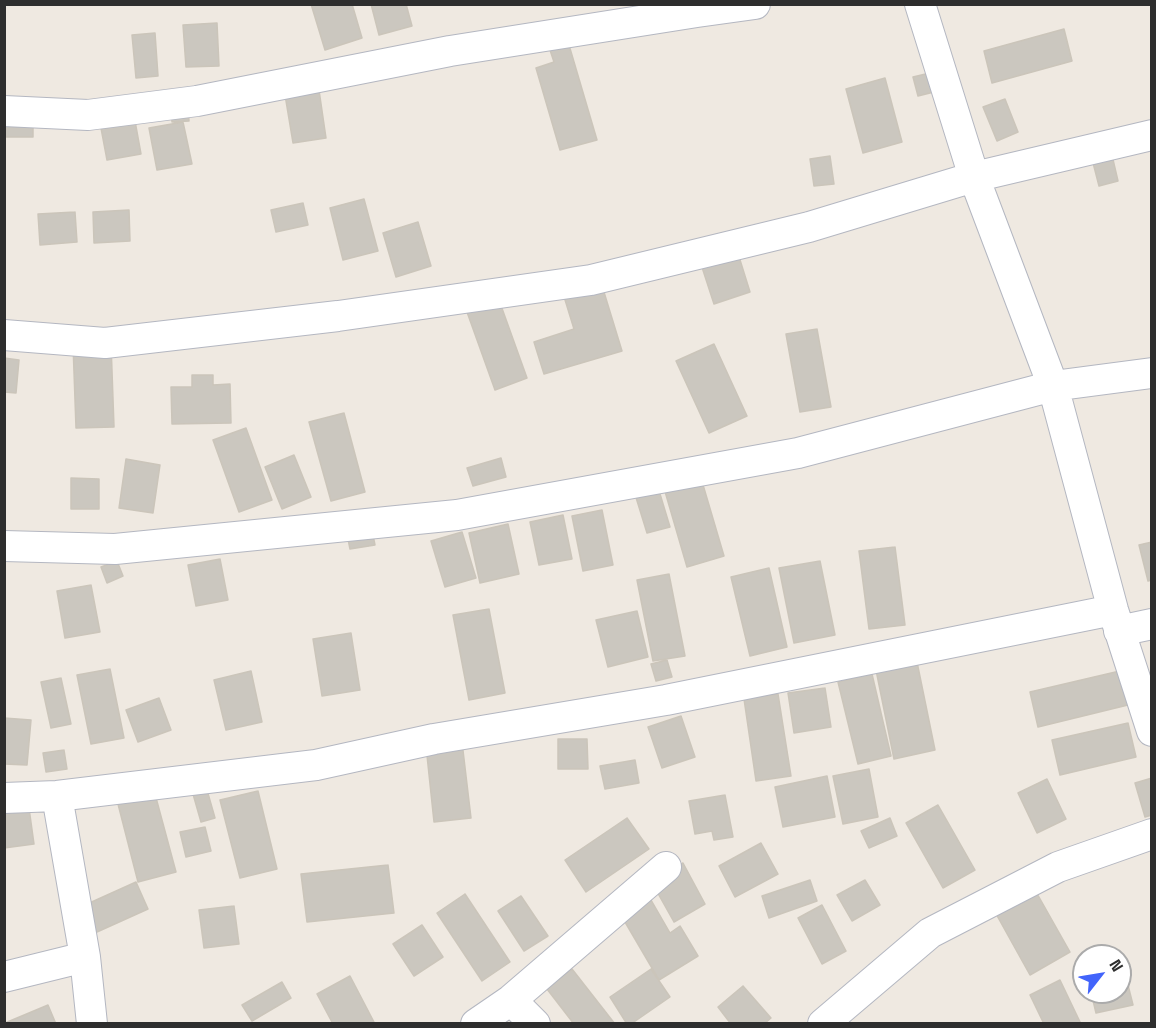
<!DOCTYPE html>
<html>
<head>
<meta charset="utf-8">
<style>
	body { margin:0 }
	#map { position:relative; width:1156px; height:1028px; overflow:hidden; background:#efe9e1; font-family:"Space Grotesk",sans-serif }
	canvas { display:block }
	.frame { position:absolute; inset:0; border:6px solid #2e2e2e; pointer-events:none }
	.north { position:absolute; left:1072px; top:944px; width:60px; height:60px; box-sizing:border-box; background:#fff; border:2px solid #ababab; border-radius:50%; rotate:59deg; font-size:16px; font-weight:700; line-height:24px; text-align:center; color:#2e2e2e }
	.north::after { content:''; display:block; margin:auto; width:21px; height:27px; background:#4264fb; clip-path:polygon(50% 0,100% 100%,50% 72%,0 100%) }
</style>
</head>
<body>
<div id="map">
<canvas width="1156" height="1028"></canvas>
<div class="frame"></div>
<div class="north">N</div>
</div>
<script>
const ctx = document.querySelector('canvas').getContext('2d');
ctx.lineJoin = 'round';
function fill(path, color) { ctx.fillStyle = color; ctx.fill(path, 'evenodd'); }
const poly = rows => new Path2D(rows.map(r => 'M' + r).join(''));
function strokePath(path, color, width, dash) { ctx.strokeStyle = color; ctx.lineWidth = width; ctx.lineCap = dash ? 'butt' : 'round'; ctx.setLineDash(dash || []); ctx.stroke(path); }
const building = poly([
	[311,4,352,4,362,38,325,50,311,4],
	[371,4,406,4,412,26,379,35,371,4],
	[217,23,219,66,186,67,183,25,217,23],
	[1064,29,1072,61,992,83,984,51,1064,29],
	[155,33,158,76,136,78,132,35,155,33],
	[569,45,597,140,560,150,536,68,554,62,550,50,569,45],
	[934,72,938,91,918,96,913,77,934,72],
	[885,78,902,142,863,153,846,89,885,78],
	[319,90,326,138,293,143,285,95,319,90],
	[1005,99,1018,132,997,141,983,107,1005,99],
	[188,105,189,121,172,122,171,107,188,105],
	[4,121,33,121,33,137,4,137,4,121],
	[135,121,141,154,107,160,101,128,135,121],
	[183,122,192,164,157,170,149,128,183,122],
	[1111,151,1118,181,1099,186,1091,155,1111,151],
	[830,156,834,184,814,186,810,159,830,156],
	[364,199,378,251,343,260,330,208,364,199],
	[303,203,308,225,276,232,271,210,303,203],
	[129,210,130,241,94,243,93,212,129,210],
	[75,212,77,242,40,245,38,214,75,212],
	[418,222,431,266,396,277,383,233,418,222],
	[736,247,750,292,714,304,699,258,736,247],
	[600,279,622,351,544,374,534,342,574,329,562,290,600,279],
	[499,300,527,378,495,390,467,312,499,300],
	[817,329,831,407,800,412,786,334,817,329],
	[111,343,114,427,76,428,73,344,111,343],
	[714,344,747,416,709,433,676,361,714,344],
	[4,358,19,360,16,393,4,392,4,358],
	[192,375,213,375,213,385,230,384,231,423,172,424,171,387,192,387,192,375],
	[344,413,365,492,331,501,309,422,344,413],
	[246,428,272,500,239,512,213,440,246,428],
	[294,455,311,497,282,509,265,467,294,455],
	[501,458,506,477,473,486,467,468,501,458],
	[126,459,160,465,153,513,119,508,126,459],
	[71,478,99,479,99,509,71,509,71,478],
	[701,478,724,556,687,567,664,488,701,478],
	[657,484,670,527,647,533,634,491,657,484],
	[602,510,613,565,583,571,572,516,602,510],
	[563,515,572,559,539,565,530,522,563,515],
	[508,524,519,574,480,583,469,533,508,524],
	[372,530,375,545,350,549,347,534,372,530],
	[462,532,476,578,445,587,431,541,462,532],
	[1152,542,1152,580,1148,581,1139,545,1152,542],
	[895,547,905,625,869,629,859,551,895,547],
	[220,559,228,600,196,606,188,565,220,559],
	[117,561,123,576,107,583,101,567,117,561],
	[820,561,835,635,794,643,779,568,820,561],
	[769,568,787,647,750,656,731,577,769,568],
	[669,574,685,656,653,661,637,580,669,574],
	[91,585,100,632,65,638,57,591,91,585],
	[489,609,505,693,469,700,453,615,489,609],
	[637,611,648,657,608,667,596,620,637,611],
	[351,633,360,690,322,696,313,639,351,633],
	[667,660,672,677,656,681,651,664,667,660],
	[917,662,935,750,894,759,876,670,917,662],
	[110,669,124,738,91,744,77,675,110,669],
	[1124,670,1132,704,1038,727,1030,692,1124,670],
	[251,671,262,722,226,730,214,680,251,671],
	[872,674,891,756,858,764,838,682,872,674],
	[61,678,71,724,51,728,41,682,61,678],
	[825,688,831,727,794,733,788,693,825,688],
	[778,694,791,776,756,781,744,699,778,694],
	[159,698,171,730,138,742,126,710,159,698],
	[681,716,695,757,662,768,648,727,681,716],
	[4,718,31,720,27,765,4,764,4,718],
	[1128,723,1136,757,1060,775,1052,740,1128,723],
	[558,739,587,739,588,769,558,769,558,739],
	[462,742,471,818,434,822,426,746,462,742],
	[64,750,67,769,46,772,43,753,64,750],
	[635,760,639,783,605,789,600,766,635,760],
	[869,769,878,817,843,824,833,776,869,769],
	[827,776,835,817,783,827,775,787,827,776],
	[1152,778,1152,815,1145,817,1135,783,1152,778],
	[1047,779,1066,819,1037,833,1018,793,1047,779],
	[205,783,215,818,201,822,191,787,205,783],
	[258,791,277,869,240,878,220,800,258,791],
	[155,794,176,872,138,882,118,804,155,794],
	[725,795,733,837,714,840,712,831,695,834,689,801,725,795],
	[938,805,975,870,943,888,906,823,938,805],
	[29,808,34,844,4,848,4,811,29,808],
	[627,818,649,849,586,892,565,860,627,818],
	[890,818,897,836,869,848,861,831,890,818],
	[205,827,211,851,186,857,180,832,205,827],
	[761,843,778,874,735,897,719,866,761,843],
	[683,863,705,904,674,922,651,881,683,863],
	[388,865,394,913,307,922,301,874,388,865],
	[810,880,817,901,769,918,762,896,810,880],
	[865,880,880,905,852,921,837,895,865,880],
	[136,882,148,909,97,932,85,905,136,882],
	[1035,890,1070,952,1030,975,995,912,1035,890],
	[647,893,670,933,680,926,698,956,659,980,618,910,647,893],
	[465,894,510,962,482,981,437,913,465,894],
	[521,896,548,936,524,951,498,911,521,896],
	[822,905,846,951,822,964,798,918,822,905],
	[234,906,239,944,204,948,199,910,234,906],
	[422,925,443,957,414,976,393,944,422,925],
	[1120,957,1121,957,1133,1005,1096,1013,1091,992,1120,992,1120,957],
	[572,969,615,1024,574,1024,547,989,572,969],
	[651,969,670,997,631,1024,627,1024,610,997,651,969],
	[350,976,375,1024,333,1024,317,994,350,976],
	[1060,980,1081,1024,1044,1024,1030,995,1060,980],
	[282,982,291,998,252,1021,242,1005,282,982],
	[743,986,771,1018,764,1024,731,1024,718,1007,743,986],
	[48,1005,56,1024,5,1024,5,1023,48,1005]
]);
fill(building, '#cbc7bf');
strokePath(building, '#cbc5ba', 1.5);
const minor = poly([
	[920,4,974,177,1053,386,1113,610,1152,731],
	[4,111,88,115,197,101,450,51,697,12,755,4],
	[4,335,105,343,338,316,591,280,809,227,974,177,1152,135],
	[4,546,115,549,457,515,798,453,1053,386,1152,373],
	[1119,631,1152,624],
	[57,796,85,957,92,1024],
	[4,798,57,796,316,765,434,739,666,700,1113,610],
	[4,977,85,957],
	[511,1000,535,1024],
	[476,1024,511,1000,666,867],
	[823,1024,930,933,1058,867,1152,834]
]);
strokePath(minor, '#b4b7c1', 32);
strokePath(minor, '#fff', 30);
</script>
</body>
</html>
